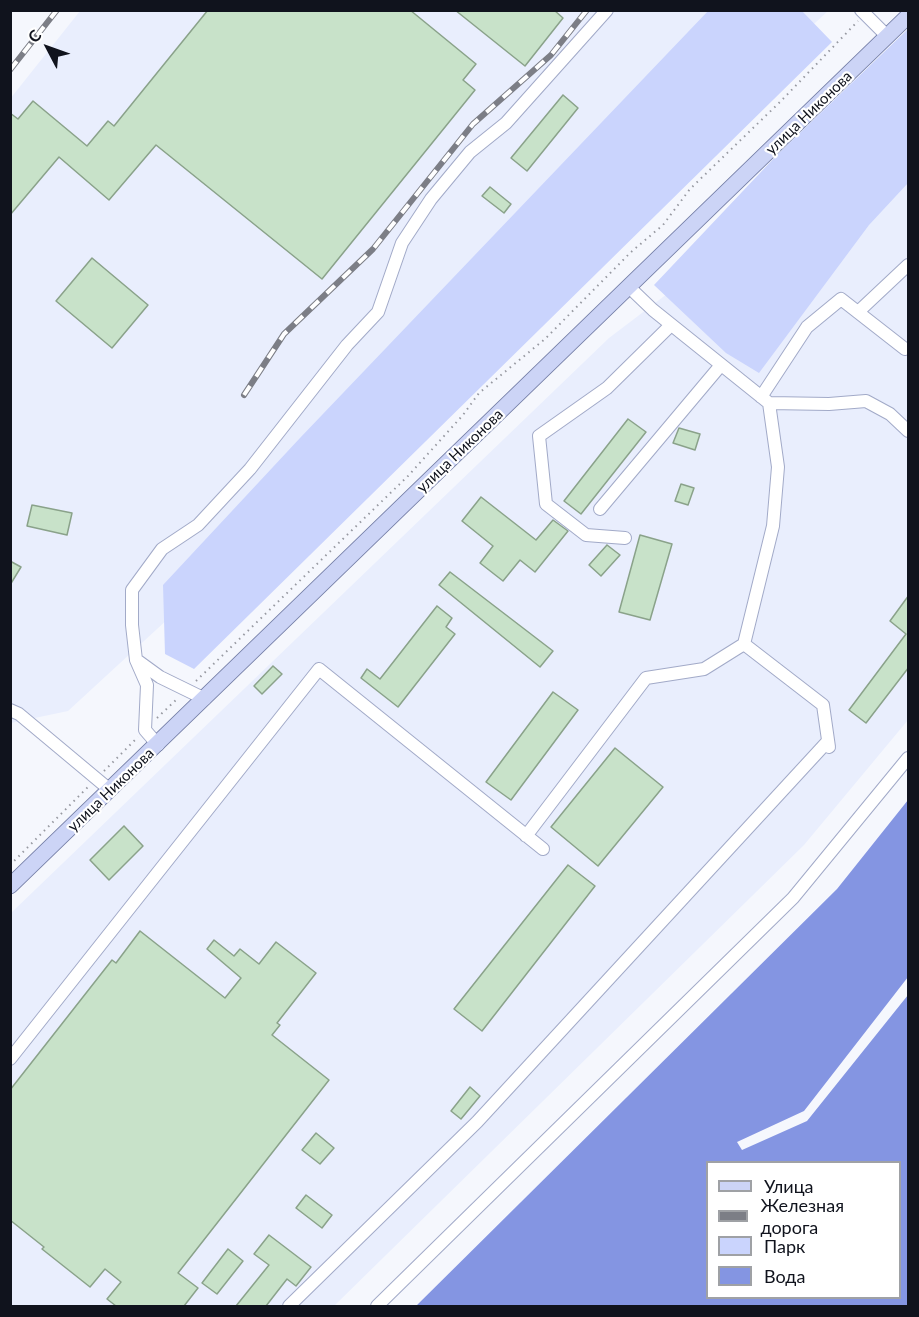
<!DOCTYPE html>
<html>
<head>
<meta charset="utf-8">
<style>
	body { margin:0 }
	#map { position:relative; width:919px; height:1317px; overflow:hidden; background:#f5f7fd; font-family:Lato,sans-serif }
	canvas { display:block }
	.frame { position:absolute; inset:0; border:12px solid #10131d; pointer-events:none }
	.legend { position:absolute; left:706px; top:1161px; width:195px; height:138px; box-sizing:border-box; background:#fff; border:2px solid #9fa1a5; margin:0; padding:8px 10px; list-style:none; font-size:18px; color:#10131d }
	.legend li { display:flex; align-items:center; gap:12px; height:30px }
	.legend b { width:30px; border:2px solid #9fa1a5 }
	.north { position:absolute; left:18px; top:18px; width:60px; height:60px; -webkit-text-stroke:4px #fff; paint-order:stroke; rotate:311deg; font-size:16px; font-weight:700; line-height:24px; text-align:center; color:#10131d }
	.north::after { content:''; display:block; margin:auto; width:21px; height:27px; background:#10131d; clip-path:polygon(50% 0,100% 100%,50% 72%,0 100%) }
</style>
</head>
<body>
<div id="map">
<canvas width="919" height="1317"></canvas>
<div class="frame"></div>
<ul class="legend">
<li><b style="height:8px;background:#ccd4f6"></b>Улица</li>
<li><b style="height:8px;background:#7c7e86"></b>Железная дорога</li>
<li><b style="height:16px;background:#cad4fd"></b>Парк</li>
<li><b style="height:16px;background:#8495e2"></b>Вода</li>
</ul>
<div class="north">С</div>
</div>
<script>
const ctx = document.querySelector('canvas').getContext('2d');
ctx.lineJoin = 'round';
function fill(path, color) { ctx.fillStyle = color; ctx.fill(path, 'evenodd'); }
const poly = rows => new Path2D(rows.map(r => 'M' + r).join(''));
function strokePath(path, color, width, dash) { ctx.strokeStyle = color; ctx.lineWidth = width; ctx.lineCap = dash ? 'butt' : 'round'; ctx.setLineDash(dash || []); ctx.stroke(path); }
function drawText(font, color, halo, rows, align = 'center') {
  ctx.font = font + ' Lato,sans-serif'; ctx.lineWidth = 4.5; ctx.setLineDash([]); ctx.textBaseline = 'middle'; ctx.strokeStyle = halo; ctx.fillStyle = color; for (const [text, x, y, turn = 0] of rows) {
    ctx.save(); ctx.translate(x, y); ctx.rotate((+turn || 0) * Math.PI / 180); ctx.textAlign = isNaN(turn) ? turn : align; if (halo) ctx.strokeText(text, 0, 0); ctx.fillText(text, 0, 0); ctx.restore();
  }
}
fill(poly([
	[80,11,828,11,68,711,11,723,10,99],
	[908,111,908,720,804,845,334,1306,11,1306,11,913,609,338]
]), '#e9eefd');
fill(poly([
	[709,10,802,11,832,42,194,669,165,654,163,585,300,438],
	[908,29,908,183,869,225,759,373,726,353,654,285,777,155]
]), '#cad4fd');
fill(poly([
	[908,800,908,977,804,1111,737,1142,742,1150,807,1121,908,995,908,1306,416,1306,837,889],
	[708,1162,900,1162,900,1298,708,1298]
]), '#8495e2');
const building = poly([
	[208,10,410,10,476,64,463,80,475,90,322,279,156,145,109,200,59,157,10,215,10,113,18,119,33,101,87,146,108,121,114,126,208,10],
	[455,10,554,10,563,18,525,66,455,10],
	[563,95,578,108,527,171,511,158,563,95],
	[490,187,511,204,504,213,482,196,490,187],
	[92,258,148,305,112,348,56,301,92,258],
	[628,419,646,432,581,514,564,501,628,419],
	[679,428,700,434,695,450,673,443,679,428],
	[681,484,694,488,688,505,675,501,681,484],
	[481,497,536,540,553,520,568,531,535,572,520,560,503,581,480,563,493,546,462,521,481,497],
	[32,505,72,513,67,535,27,526,32,505],
	[640,535,672,544,650,620,619,612,640,535],
	[607,545,620,555,601,576,589,565,607,545],
	[10,561,21,567,10,585,10,561],
	[450,572,553,651,540,667,439,585,450,572],
	[909,595,909,667,866,723,849,710,906,634,890,621,909,595],
	[437,606,452,618,446,627,455,634,398,707,361,678,367,669,380,679,437,606],
	[273,666,282,674,262,694,254,686,273,666],
	[553,692,578,710,511,800,486,782,553,692],
	[615,748,663,787,598,866,551,827,615,748],
	[124,826,143,846,109,880,90,860,124,826],
	[568,865,595,886,482,1031,454,1009,568,865],
	[140,931,225,998,241,978,207,949,214,940,234,956,240,949,259,964,276,942,316,973,277,1023,280,1025,272,1035,329,1080,178,1273,198,1288,184,1306,116,1306,107,1299,121,1282,105,1269,90,1287,42,1249,44,1247,10,1220,10,1090,112,960,116,963,140,931],
	[470,1087,480,1096,461,1119,451,1111,470,1087],
	[316,1133,334,1148,320,1164,302,1150,316,1133],
	[306,1195,332,1215,322,1228,296,1208,306,1195],
	[269,1235,311,1267,296,1286,287,1279,266,1306,236,1306,269,1265,254,1254,269,1235],
	[228,1249,243,1261,217,1294,202,1283,228,1249]
]);
fill(building, '#c8e2c9');
strokePath(building, '#8aa28a', 1.5);
const minor = poly([
	[861,10,887,36],
	[629,287,653,310,769,403,778,467,773,526,744,644,823,705,829,747],
	[858,312,908,265],
	[761,397,807,327,841,299,905,349],
	[769,403,829,404,866,401,890,414,908,431],
	[600,509,721,365],
	[625,538,586,535,546,504,539,436,607,388,671,325],
	[138,661,160,677,205,699],
	[10,710,19,714,110,790],
	[158,745,145,730,147,685,136,660,132,625,132,590,162,549,198,525,250,469,347,345,378,312,402,243,431,199,470,152,506,123,607,10],
	[526,836,646,678,704,669,744,644],
	[10,1059,319,669,543,849],
	[289,1306,477,1122,828,741],
	[377,1306,793,898,908,758]
]);
const major = poly([
	[10,886,908,16]
]);
strokePath(minor, '#a2aac8', 14);
strokePath(major, '#747ea6', 17);
strokePath(poly([
	[196,681,408,476,463,415,479,393,545,339,631,252,663,225,690,189,781,101,858,21],
	[157,718,177,699],
	[104,771,138,737],
	[10,865,89,786]
]), '#9799a1', 2, [1.5, 4.5]);
strokePath(minor, '#fff', 12);
strokePath(major, '#ccd4f6', 15);
const rail = poly([
	[10,70,57,10],
	[244,395,284,334,373,249,473,124,551,55,587,10]
]);
strokePath(rail, '#7c7e86', 6);
strokePath(rail, '#fff', 4, [11]);
drawText('15px', '#10131d', '#fff', [
	["улица Никонова",809,113,-44],
	["улица Никонова",460,451,-44],
	["улица Никонова",111,790,-44]
]);
</script>
</body>
</html>
